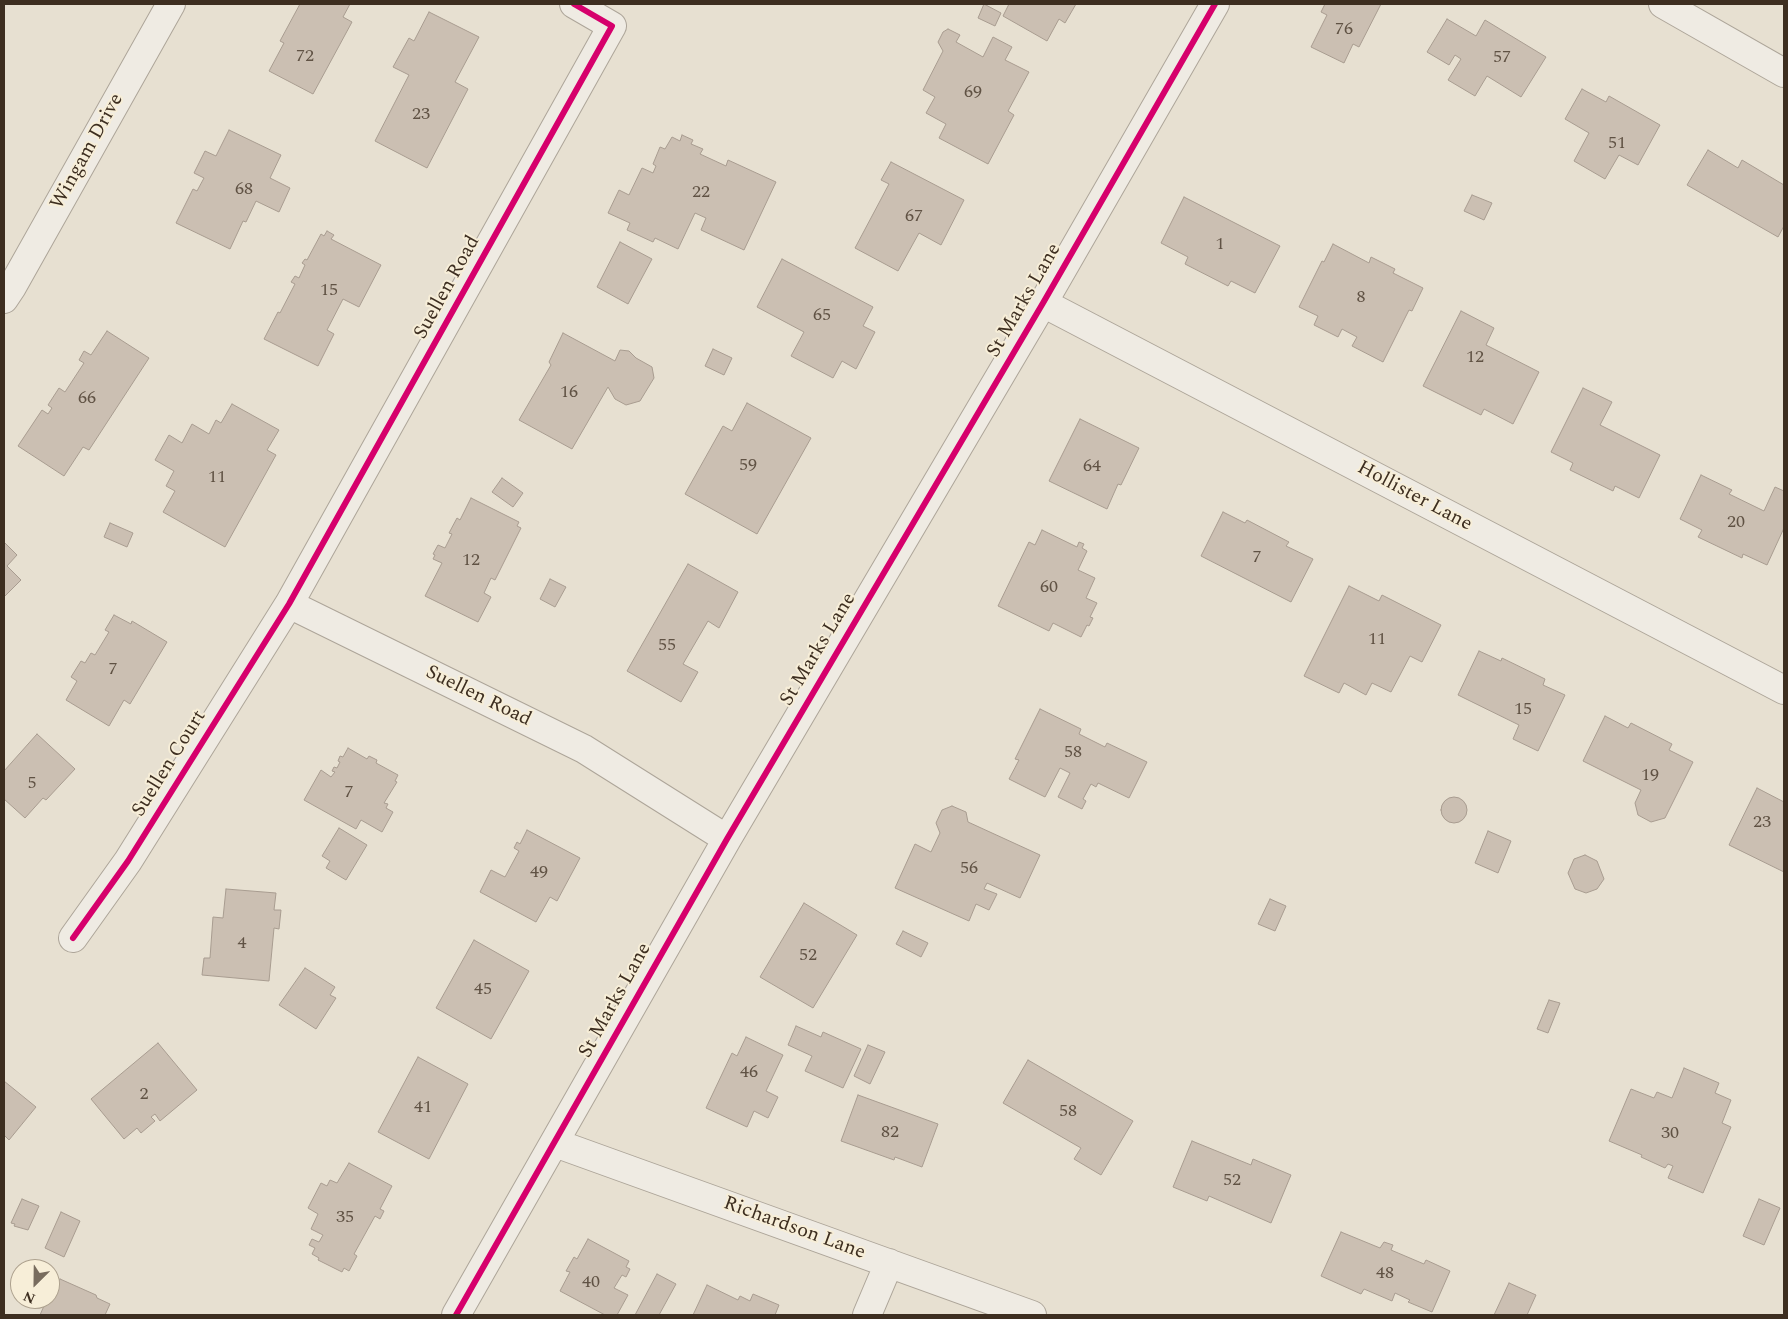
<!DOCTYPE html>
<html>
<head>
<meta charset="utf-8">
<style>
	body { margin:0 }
	#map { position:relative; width:1788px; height:1319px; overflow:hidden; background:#e7e0d1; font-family:Spectral,serif }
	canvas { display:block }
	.frame { position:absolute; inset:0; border:5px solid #3d2e20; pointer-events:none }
	.north { position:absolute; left:10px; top:1259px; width:50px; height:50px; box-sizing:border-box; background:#f7eed8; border:1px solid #ada18e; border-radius:50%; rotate:203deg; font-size:14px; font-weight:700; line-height:20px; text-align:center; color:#3d2e20 }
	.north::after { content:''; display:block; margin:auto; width:18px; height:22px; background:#786c5e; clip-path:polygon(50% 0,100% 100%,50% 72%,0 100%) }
</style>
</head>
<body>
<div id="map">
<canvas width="1788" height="1319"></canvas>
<div class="frame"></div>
<div class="north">N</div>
</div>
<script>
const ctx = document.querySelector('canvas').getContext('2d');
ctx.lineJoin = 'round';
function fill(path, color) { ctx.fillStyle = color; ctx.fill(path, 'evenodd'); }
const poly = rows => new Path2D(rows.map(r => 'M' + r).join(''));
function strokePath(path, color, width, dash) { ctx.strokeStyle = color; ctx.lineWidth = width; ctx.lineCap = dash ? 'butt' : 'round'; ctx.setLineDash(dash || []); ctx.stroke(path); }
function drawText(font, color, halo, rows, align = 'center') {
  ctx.font = font + ' Spectral,serif'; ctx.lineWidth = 4; ctx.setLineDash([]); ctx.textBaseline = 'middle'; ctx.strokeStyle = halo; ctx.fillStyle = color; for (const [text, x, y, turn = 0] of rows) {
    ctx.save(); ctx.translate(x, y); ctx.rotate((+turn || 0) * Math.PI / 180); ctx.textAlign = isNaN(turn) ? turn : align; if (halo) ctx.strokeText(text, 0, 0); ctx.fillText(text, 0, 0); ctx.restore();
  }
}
const building = poly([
	[300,4,350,4,343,17,352,22,313,94,269,71,284,43,280,41,300,4],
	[984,4,1001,13,995,26,978,18,984,4],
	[1009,4,1076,4,1065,23,1059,19,1047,41,1003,16,1009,4],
	[1325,4,1381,4,1359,47,1353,44,1344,63,1311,47,1327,15,1321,12,1325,4],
	[429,12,479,37,455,82,468,89,427,168,375,141,409,75,393,67,409,38,414,41,429,12],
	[1447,19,1476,36,1485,20,1546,57,1521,97,1487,76,1475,96,1448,80,1461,59,1455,55,1449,65,1427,52,1447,19],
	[948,29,960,35,956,42,983,57,993,37,1012,47,1005,60,1029,72,1008,111,1014,115,988,164,939,138,946,124,926,113,935,97,923,90,943,51,938,42,943,32,948,29],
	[1582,89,1606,102,1609,96,1660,125,1638,165,1619,155,1605,179,1574,161,1589,133,1565,119,1582,89],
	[229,130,281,155,270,178,290,188,279,212,256,201,246,222,243,221,230,249,176,223,193,189,197,191,204,178,194,173,205,151,216,156,229,130],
	[682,135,693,140,691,144,703,149,700,154,726,166,728,160,776,182,744,250,701,230,706,218,695,213,678,249,655,238,653,242,627,230,630,223,608,213,619,190,629,195,642,168,653,173,656,166,653,164,660,147,665,149,672,137,680,141,682,135],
	[1708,150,1738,168,1742,160,1784,185,1784,226,1778,237,1687,185,1708,150],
	[891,162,964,200,941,245,919,233,898,271,855,248,889,184,881,180,891,162],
	[1472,195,1492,203,1484,220,1464,211,1472,195],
	[1184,197,1280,246,1255,293,1231,281,1228,286,1185,264,1188,257,1161,243,1184,197],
	[327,231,334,235,331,239,381,265,359,307,343,299,327,330,334,334,318,366,264,339,278,312,280,313,295,284,291,282,295,276,299,278,305,265,302,263,305,259,307,260,321,234,324,236,327,231],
	[620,242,652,259,628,304,597,287,620,242],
	[1333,244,1369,263,1371,257,1395,269,1393,273,1423,288,1412,311,1409,310,1383,362,1352,346,1357,337,1342,329,1338,337,1314,325,1318,316,1299,307,1322,261,1324,262,1333,244],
	[782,259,873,307,863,326,875,332,856,369,842,361,833,378,791,356,804,332,757,307,782,259],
	[1461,311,1494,328,1486,345,1539,372,1513,424,1484,409,1481,415,1423,386,1461,311],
	[107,331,149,358,89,450,83,447,64,476,18,446,42,410,48,414,52,408,48,405,59,388,65,392,84,363,79,360,84,351,91,355,107,331],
	[563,333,615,361,620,350,629,351,636,358,652,367,654,378,640,401,626,405,615,399,608,387,572,449,519,420,551,365,549,362,563,333],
	[713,349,732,358,724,375,705,366,713,349],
	[1583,388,1612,402,1600,425,1660,455,1639,498,1615,486,1613,491,1570,470,1573,463,1551,452,1583,388],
	[747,403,811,438,757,534,685,494,723,426,732,431,747,403],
	[232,404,279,430,267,450,276,455,225,547,163,512,175,491,166,486,174,471,155,460,169,435,182,443,192,424,209,434,216,420,221,423,232,404],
	[1080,419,1139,448,1121,485,1118,484,1107,509,1049,481,1080,419],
	[1701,475,1732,490,1729,494,1764,511,1775,487,1784,491,1784,528,1767,565,1743,554,1742,558,1698,537,1702,530,1680,519,1701,475],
	[502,478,523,493,513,507,492,492,502,478],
	[471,498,519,522,517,526,521,528,495,580,491,578,484,593,491,597,478,622,425,596,442,563,433,559,435,555,433,554,438,545,445,548,452,534,449,533,457,518,460,520,471,498],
	[1223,512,1245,523,1247,520,1289,542,1286,546,1313,559,1291,602,1201,556,1223,512],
	[110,523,133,533,127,547,104,537,110,523],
	[1042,530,1077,547,1079,542,1084,544,1082,548,1087,551,1078,570,1095,578,1086,598,1097,603,1090,617,1093,618,1089,626,1087,625,1081,637,1053,623,1049,631,998,606,1029,542,1035,545,1042,530],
	[4,542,17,555,7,566,21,580,4,597,4,542],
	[688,564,738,592,719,628,708,621,683,664,698,672,681,702,627,671,688,564],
	[550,579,566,587,555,607,540,599,550,579],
	[1349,586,1379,601,1382,595,1441,625,1422,662,1410,656,1391,692,1372,683,1366,695,1344,683,1339,693,1304,676,1349,586],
	[114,615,131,624,132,621,167,642,130,704,124,700,109,726,66,700,77,681,71,677,81,661,85,663,91,653,95,655,109,632,105,630,114,615],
	[1479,651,1501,661,1502,658,1545,679,1543,685,1565,695,1538,751,1513,739,1519,725,1458,695,1479,651],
	[1040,709,1081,729,1079,734,1105,747,1107,743,1147,762,1129,798,1098,783,1096,787,1091,784,1083,799,1086,801,1082,809,1058,797,1070,773,1060,768,1045,797,1009,779,1019,760,1015,759,1040,709],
	[1605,716,1628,728,1631,723,1672,744,1669,750,1693,762,1665,818,1651,822,1638,815,1635,803,1641,790,1583,761,1605,716],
	[37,734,75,769,46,800,43,798,25,818,4,799,4,771,37,734],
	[348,748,367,759,369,756,377,760,376,763,398,775,395,781,397,782,384,803,388,804,386,808,393,812,382,832,361,820,356,829,304,800,321,770,331,777,335,772,332,771,334,767,337,768,340,762,338,761,340,756,343,757,348,748],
	[1757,788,1784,802,1784,872,1729,845,1757,788],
	'1441 810a13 13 0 1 1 26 0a13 13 0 1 1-26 0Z',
	[952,806,966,812,968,822,1040,855,1020,898,987,883,984,889,997,894,989,910,976,904,969,921,895,888,915,844,931,852,940,833,936,823,942,810,952,806],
	[339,828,367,845,346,880,326,868,330,861,322,856,339,828],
	[527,830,580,858,557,901,550,897,536,922,480,892,491,870,505,877,519,851,514,848,517,842,520,844,527,830],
	[1488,831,1511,841,1498,873,1475,863,1488,831],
	[1585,855,1597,861,1604,879,1597,889,1586,893,1575,889,1568,873,1574,859,1585,855],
	[226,889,276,893,274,910,281,910,279,929,274,928,269,981,202,975,204,958,210,958,213,917,223,918,226,889],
	[1270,899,1286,906,1275,931,1258,924,1270,899],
	[804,903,857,935,813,1008,760,977,804,903],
	[903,931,928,943,921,957,896,944,903,931],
	[474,940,529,971,491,1039,436,1008,474,940],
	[305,968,335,987,330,995,336,998,316,1029,279,1005,305,968],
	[1549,1000,1560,1003,1548,1033,1537,1029,1549,1000],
	[796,1026,821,1037,823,1032,861,1049,843,1088,805,1071,812,1056,788,1045,796,1026],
	[746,1037,783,1055,766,1091,778,1097,768,1118,754,1111,747,1127,706,1108,732,1053,737,1056,746,1037],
	[158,1043,197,1090,160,1121,155,1114,151,1117,155,1121,141,1133,137,1128,124,1139,91,1099,158,1043],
	[868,1045,885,1052,870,1084,854,1076,868,1045],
	[418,1057,468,1084,429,1159,378,1132,418,1057],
	[1028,1060,1133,1121,1101,1175,1074,1159,1081,1148,1003,1103,1028,1060],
	[1684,1068,1719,1083,1715,1093,1731,1100,1722,1123,1731,1127,1703,1193,1668,1178,1673,1166,1668,1164,1665,1168,1641,1157,1642,1155,1609,1141,1631,1089,1654,1098,1657,1092,1672,1098,1684,1068],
	[4,1081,36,1107,9,1140,4,1135,4,1081],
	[858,1095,938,1124,922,1167,895,1157,894,1160,841,1141,858,1095],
	[1192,1141,1251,1165,1253,1159,1291,1175,1271,1223,1209,1196,1207,1201,1173,1187,1192,1141],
	[349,1163,392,1186,380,1209,384,1211,380,1219,375,1216,354,1254,357,1256,349,1271,344,1268,342,1272,318,1260,319,1258,312,1254,315,1248,309,1245,312,1239,319,1242,323,1235,311,1229,318,1214,308,1208,321,1183,327,1186,330,1180,337,1183,349,1163],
	[22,1199,39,1206,28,1230,14,1226,15,1224,11,1223,22,1199],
	[1759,1199,1780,1208,1764,1245,1743,1236,1759,1199],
	[61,1212,80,1221,64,1257,45,1248,61,1212],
	[1341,1232,1380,1248,1384,1242,1393,1245,1391,1250,1424,1264,1426,1260,1450,1271,1432,1312,1408,1302,1410,1300,1395,1293,1392,1301,1364,1289,1361,1294,1321,1276,1341,1232],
	[588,1239,629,1261,626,1267,630,1269,626,1277,622,1275,614,1288,628,1295,617,1315,605,1315,560,1291,570,1272,566,1271,574,1257,577,1259,588,1239],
	[657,1274,676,1284,659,1315,635,1315,657,1274],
	[60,1279,96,1295,97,1298,110,1304,105,1315,40,1315,47,1299,50,1299,50,1293,53,1294,60,1279],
	[1509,1283,1536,1295,1527,1315,1494,1315,1509,1283],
	[707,1285,738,1300,740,1296,750,1301,753,1294,779,1305,775,1315,693,1315,707,1285]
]);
fill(building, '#cbbfb2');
strokePath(building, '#a89c90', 1);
const minor = poly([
	[1663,4,1784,73],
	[4,299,12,287,171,4],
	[1043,303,1784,690],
	[289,604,584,749,727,839],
	[73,938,128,861,289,604,612,26,574,4],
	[555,1143,1032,1315],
	[456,1315,727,839,1043,303,1215,4],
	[867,1315,889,1263]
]);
strokePath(minor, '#ada599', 30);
strokePath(minor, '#efebe3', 28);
strokePath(poly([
	[73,938,128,861,289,604,612,26,574,4],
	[456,1315,727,839,1043,303,1215,4]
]), '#d6006c', 6);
drawText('18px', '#605244', null, [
	["76",1344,30],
	["72",305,57],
	["57",1502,58],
	["69",973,93],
	["23",421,115],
	["51",1617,144],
	["68",244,190],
	["22",701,193],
	["67",914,217],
	["1",1220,245],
	["15",329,291],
	["8",1361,298],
	["65",822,316],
	["12",1475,358],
	["16",569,393],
	["66",87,399],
	["59",748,466],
	["64",1092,467],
	["11",217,478],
	["20",1736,523],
	["7",1257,558],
	["12",471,561],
	["60",1049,588],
	["11",1377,640],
	["55",667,646],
	["7",113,670],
	["15",1523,710],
	["58",1073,753],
	["19",1650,776],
	["5",32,784],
	["7",349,793],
	["23",1762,823],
	["56",969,869],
	["49",539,873],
	["4",242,944],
	["52",808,956],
	["45",483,990],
	["46",749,1073],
	["2",144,1095],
	["41",423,1108],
	["58",1068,1112],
	["82",890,1133],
	["30",1670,1134],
	["52",1232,1181],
	["35",345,1218],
	["48",1385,1274],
	["40",591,1283]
]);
drawText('20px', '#3d2e20', '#f7eed8', [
	["Wingam Drive",88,152,-61],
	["Suellen Road",448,288,-61],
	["St Marks Lane",1025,301,-60],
	["Hollister Lane",1414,497,28],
	["St Marks Lane",819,650,-59],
	["Suellen Road",478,697,26],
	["Suellen Court",170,764,-58],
	["St Marks Lane",616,1001,-61],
	["Richardson Lane",794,1229,20]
]);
</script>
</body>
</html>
